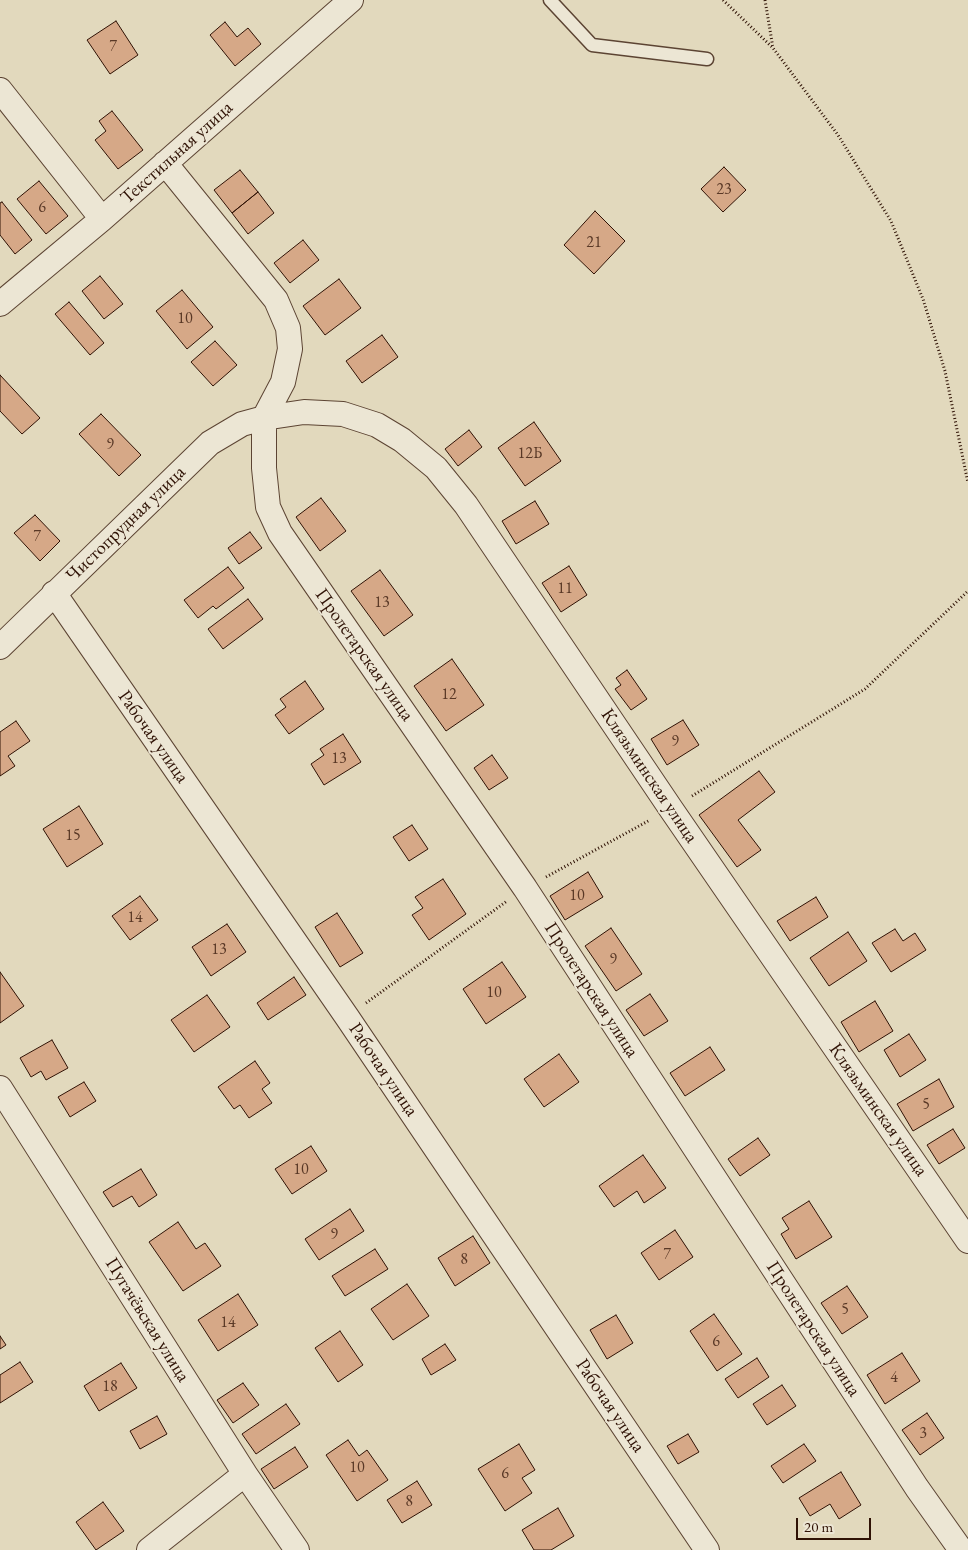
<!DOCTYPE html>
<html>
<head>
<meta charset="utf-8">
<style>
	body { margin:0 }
	#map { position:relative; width:968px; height:1550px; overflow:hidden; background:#e2d9bd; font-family:"EB Garamond",serif }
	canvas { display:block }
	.scale { position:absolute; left:796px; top:1518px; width:75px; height:22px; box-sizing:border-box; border:2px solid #2f1205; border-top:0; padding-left:6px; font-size:15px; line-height:18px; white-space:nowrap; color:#2f1205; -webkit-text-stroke:4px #ece6d4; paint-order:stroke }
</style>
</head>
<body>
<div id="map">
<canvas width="968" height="1550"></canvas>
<div class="scale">20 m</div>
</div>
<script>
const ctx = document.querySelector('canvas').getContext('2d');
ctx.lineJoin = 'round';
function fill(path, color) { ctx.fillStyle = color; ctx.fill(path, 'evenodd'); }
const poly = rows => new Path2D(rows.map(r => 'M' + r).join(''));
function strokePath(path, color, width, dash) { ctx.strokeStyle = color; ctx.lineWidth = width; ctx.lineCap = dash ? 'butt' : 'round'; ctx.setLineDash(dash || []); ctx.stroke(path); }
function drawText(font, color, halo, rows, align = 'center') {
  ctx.font = font + ' "EB Garamond",serif'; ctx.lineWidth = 4; ctx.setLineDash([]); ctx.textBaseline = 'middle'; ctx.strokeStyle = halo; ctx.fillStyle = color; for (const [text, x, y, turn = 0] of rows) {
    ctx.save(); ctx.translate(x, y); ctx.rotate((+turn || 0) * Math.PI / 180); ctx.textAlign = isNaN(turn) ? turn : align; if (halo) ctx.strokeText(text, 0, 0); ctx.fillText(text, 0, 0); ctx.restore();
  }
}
const building = poly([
	[116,21,138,55,110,74,87,40,116,21],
	[225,22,237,37,248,28,261,44,235,66,210,35,225,22],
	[112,111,143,150,118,169,95,140,106,131,99,121,112,111],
	[724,167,746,190,723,212,701,189,724,167],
	[240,170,258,192,232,213,214,190,240,170],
	[39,181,68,216,46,234,17,199,39,181],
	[258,192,274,213,248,234,232,213,258,192],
	[2,202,32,240,15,254,0,235,0,203,2,202],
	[595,211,625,241,594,274,564,245,595,211],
	[303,240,319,260,290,283,274,263,303,240],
	[100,276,123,304,104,319,82,291,100,276],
	[339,279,361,308,325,335,303,306,339,279],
	[182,290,213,327,187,349,156,311,182,290],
	[69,302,104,343,90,355,55,314,69,302],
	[382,335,398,357,362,383,346,361,382,335],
	[215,341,237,365,213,386,191,362,215,341],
	[0,375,40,418,22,434,0,411,0,375],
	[101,414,141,455,119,476,79,434,101,414],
	[534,422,561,461,525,486,498,448,534,422],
	[469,430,482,447,458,466,445,449,469,430],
	[321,498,346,531,320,551,296,517,321,498],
	[535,501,549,524,516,544,502,521,535,501],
	[35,515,60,541,40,561,14,533,35,515],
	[250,532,262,548,239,564,228,548,250,532],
	[569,566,587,595,561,612,542,583,569,566],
	[228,567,244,588,216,609,213,606,198,618,184,600,228,567],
	[380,570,413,615,384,636,351,591,380,570],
	[248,599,263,619,223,649,208,629,248,599],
	[452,659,484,705,446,731,414,686,452,659],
	[627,670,647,699,631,710,615,689,621,685,616,678,627,670],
	[305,681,324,709,289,734,275,715,286,707,280,699,305,681],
	[683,720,699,745,667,765,651,739,683,720],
	[16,721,30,741,8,756,15,766,0,776,0,732,16,721],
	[343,734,361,762,324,785,311,764,324,755,320,749,343,734],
	[492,755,508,778,489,790,474,768,492,755],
	[759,771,775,792,738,820,761,850,737,867,699,815,759,771],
	[79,806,103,844,67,867,43,829,79,806],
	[412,825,428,849,409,861,393,837,412,825],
	[588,872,603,897,565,920,550,896,588,872],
	[443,879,466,914,429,940,412,915,423,908,415,897,443,879],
	[140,896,158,920,130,940,112,916,140,896],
	[816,897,828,917,790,941,777,921,816,897],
	[337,913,363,953,340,967,315,927,337,913],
	[227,924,246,952,211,976,192,947,227,924],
	[611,928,642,974,616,991,585,946,611,928],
	[895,929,903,941,915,933,926,950,891,972,872,943,895,929],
	[848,932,867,961,829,986,810,958,848,932],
	[502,962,526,997,486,1024,463,989,502,962],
	[0,972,24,1006,0,1023,0,972],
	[294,977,306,995,268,1020,257,1003,294,977],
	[650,994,668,1021,644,1036,626,1010,650,994],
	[207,995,230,1027,194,1052,171,1020,207,995],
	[875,1001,893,1031,859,1052,841,1022,875,1001],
	[909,1034,926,1060,900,1077,884,1050,909,1034],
	[52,1040,68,1068,46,1080,41,1071,31,1077,20,1058,52,1040],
	[710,1047,725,1070,685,1096,670,1073,710,1047],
	[559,1054,579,1082,544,1107,524,1079,559,1054],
	[255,1061,270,1083,262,1089,272,1103,249,1118,240,1105,234,1109,218,1087,255,1061],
	[939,1079,954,1107,913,1131,897,1104,939,1079],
	[84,1082,96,1101,70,1117,58,1097,84,1082],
	[953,1129,965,1148,939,1164,927,1145,953,1129],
	[758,1138,770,1155,740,1176,728,1159,758,1138],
	[311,1146,327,1171,292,1194,275,1169,311,1146],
	[643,1155,666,1188,644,1203,637,1191,614,1207,599,1186,643,1155],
	[141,1169,157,1195,139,1207,132,1196,113,1207,103,1192,141,1169],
	[809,1201,832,1237,796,1259,781,1234,789,1229,782,1218,809,1201],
	[350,1209,364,1231,319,1260,305,1239,350,1209],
	[178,1222,196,1249,205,1243,221,1266,183,1291,149,1242,178,1222],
	[675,1230,693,1257,659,1280,641,1253,675,1230],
	[473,1236,490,1263,455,1286,438,1258,473,1236],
	[375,1249,388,1269,345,1296,332,1276,375,1249],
	[407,1284,429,1316,393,1340,371,1309,407,1284],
	[847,1286,868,1317,842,1334,821,1303,847,1286],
	[238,1294,258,1325,218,1351,198,1320,238,1294],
	[714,1314,742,1354,717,1371,690,1331,714,1314],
	[616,1315,633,1343,607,1359,590,1330,616,1315],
	[340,1331,363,1365,338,1382,315,1348,340,1331],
	[0,1336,6,1345,0,1349,0,1336],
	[445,1344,456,1360,431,1375,422,1359,445,1344],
	[902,1353,920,1381,885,1404,867,1375,902,1353],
	[757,1358,769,1377,738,1398,725,1379,757,1358],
	[20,1362,33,1382,0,1403,0,1375,20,1362],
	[121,1363,137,1388,99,1411,84,1386,121,1363],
	[243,1383,259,1405,233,1423,217,1400,243,1383],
	[782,1385,796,1406,767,1425,753,1404,782,1385],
	[286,1404,300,1424,256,1454,242,1434,286,1404],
	[927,1413,944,1438,920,1455,902,1430,927,1413],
	[157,1416,167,1434,140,1449,130,1431,157,1416],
	[688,1434,699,1452,678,1464,667,1446,688,1434],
	[348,1440,359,1456,367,1450,388,1480,357,1501,326,1455,348,1440],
	[519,1444,535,1470,522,1478,532,1493,505,1511,478,1469,519,1444],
	[804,1444,816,1461,783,1483,771,1466,804,1444],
	[295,1447,308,1467,274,1489,261,1469,295,1447],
	[841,1472,861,1505,839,1519,830,1504,810,1516,799,1498,841,1472],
	[417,1481,432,1505,402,1523,387,1500,417,1481],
	[103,1502,124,1531,96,1550,76,1522,103,1502],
	[558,1508,574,1536,551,1550,534,1550,522,1530,558,1508]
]);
fill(building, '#d6a887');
strokePath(building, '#2f1205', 1);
const lane = poly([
	[550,0,592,45,707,59]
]);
const street = poly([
	[0,90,102,219],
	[165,163,276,300,288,328,290,349,283,382,264,418,264,468,268,507,280,533,525,888,917,1488,961,1550],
	[0,304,102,219,351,0],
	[54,593,347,1017,707,1550],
	[0,647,210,443,242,424,264,418,304,412,343,414,377,425,402,440,436,468,466,505,671,809,968,1241],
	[0,1088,245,1474,297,1550],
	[149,1550,245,1474]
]);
strokePath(lane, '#5c4433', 15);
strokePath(street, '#5c4433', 26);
strokePath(poly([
	[723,0,773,48,838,135,891,221,923,299,945,371,968,483],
	[765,0,773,48],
	[692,796,865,689,968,591],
	[546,877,650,820],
	[366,1003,507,901]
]), '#2f1205', 3, [1, 2.5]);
strokePath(lane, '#ece6d4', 12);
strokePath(street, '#ece6d4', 24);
drawText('16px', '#593826', null, [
	["7",113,47],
	["23",724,190],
	["6",42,208],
	["21",594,243],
	["10",185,319],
	["9",110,445],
	["12Б",530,454],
	["7",37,537],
	["11",565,589],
	["13",382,603],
	["12",449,695],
	["9",675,742],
	["13",339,759],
	["15",73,836],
	["10",577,896],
	["14",135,918],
	["13",219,950],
	["9",613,960],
	["10",494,993],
	["5",926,1105],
	["10",301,1170],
	["9",334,1235],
	["7",667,1255],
	["8",464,1260],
	["5",845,1310],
	["14",228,1323],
	["6",716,1342],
	["4",894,1378],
	["18",110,1387],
	["3",923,1434],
	["10",357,1468],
	["6",505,1474],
	["8",409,1502]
]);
drawText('19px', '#2f1205', '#ece6d4', [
	["Текстильная улица",177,153,-42],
	["Чистопрудная улица",126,524,-44],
	["Пролетарская улица",364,655,55],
	["Рабочая улица",153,737,55],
	["Клязьминская улица",649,776,56],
	["Пролетарская улица",591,990,57],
	["Рабочая улица",383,1070,56],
	["Клязьминская улица",878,1110,55],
	["Пугачёвская улица",147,1320,58],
	["Пролетарская улица",813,1329,57],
	["Рабочая улица",610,1406,56]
]);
</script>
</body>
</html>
